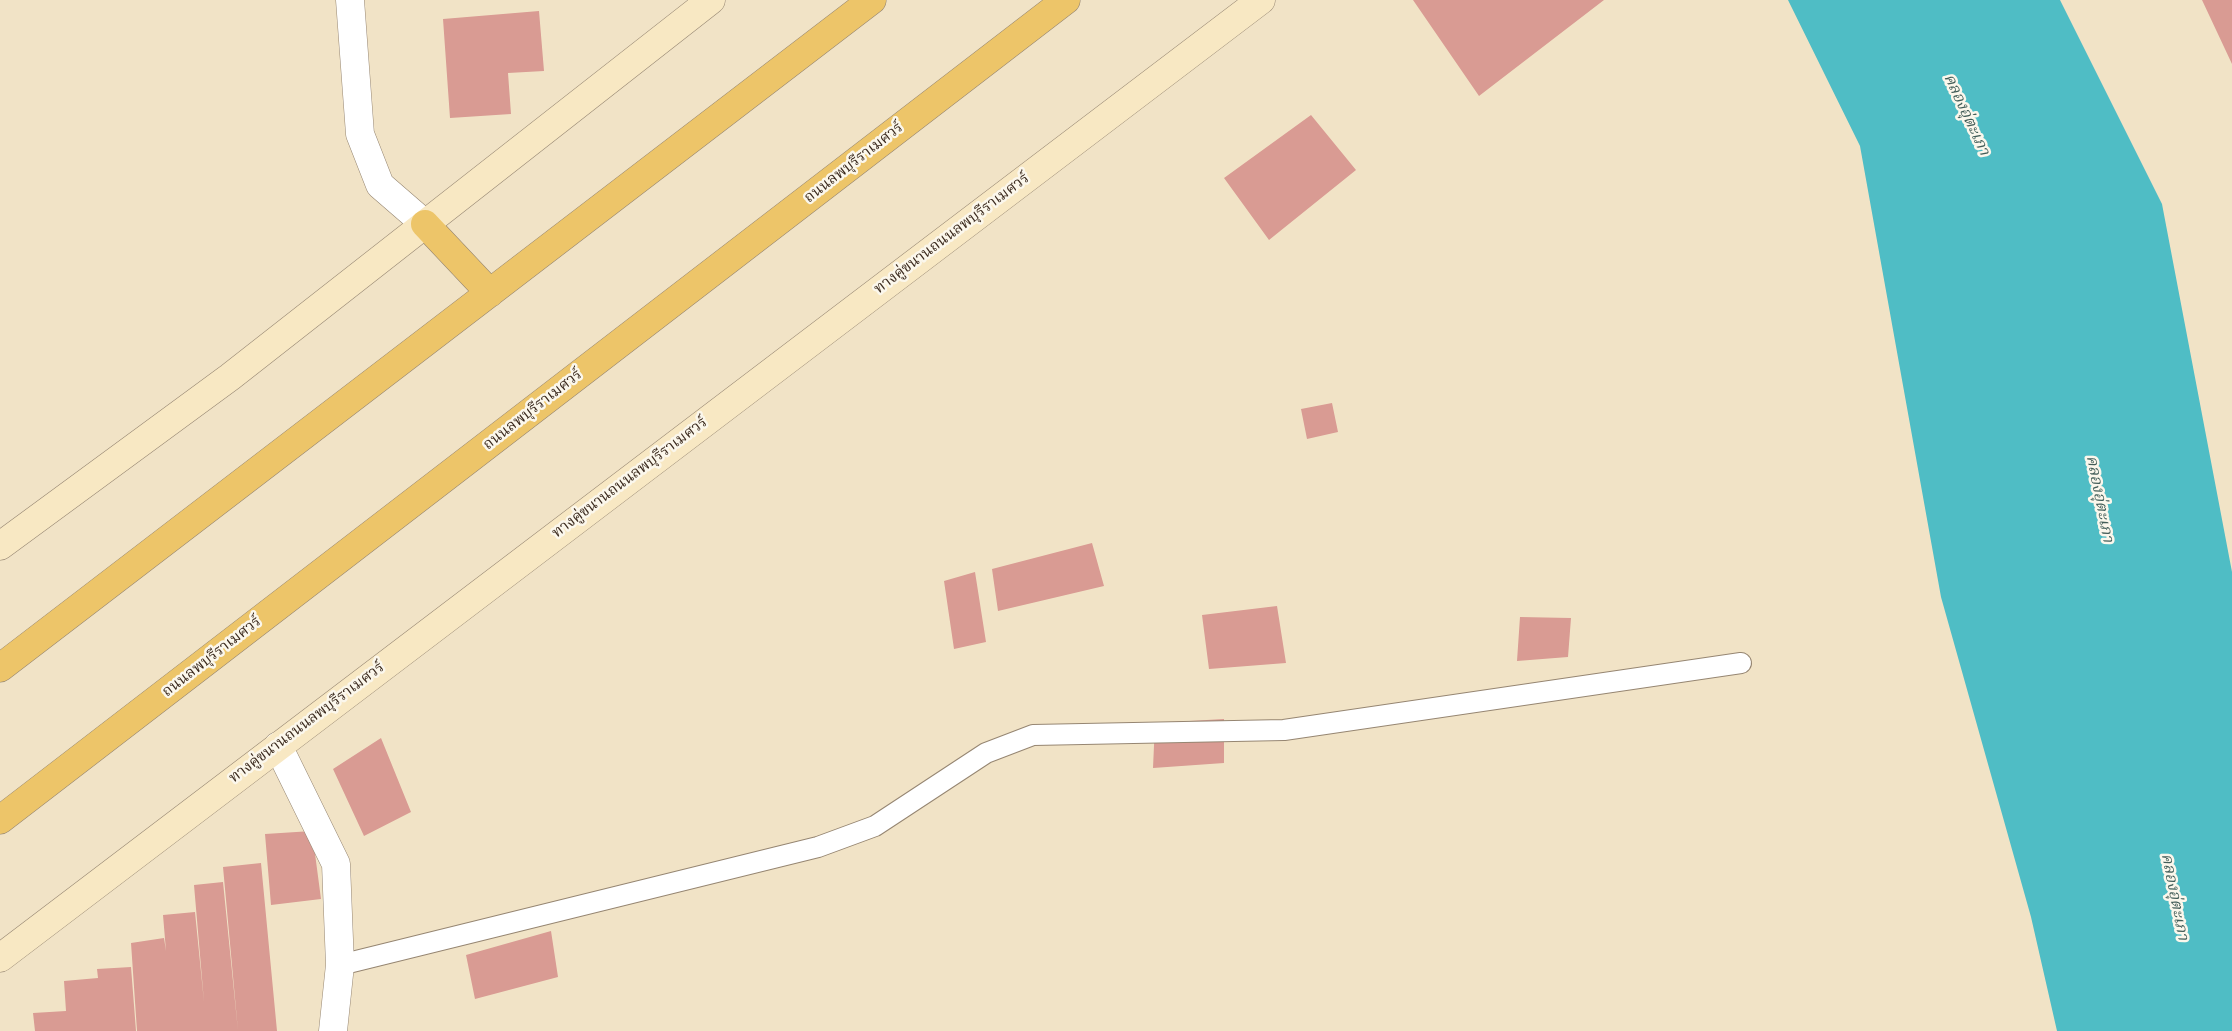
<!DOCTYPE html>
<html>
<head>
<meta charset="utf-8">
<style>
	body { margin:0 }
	canvas { display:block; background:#f1e3c6 }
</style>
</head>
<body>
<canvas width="2232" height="1031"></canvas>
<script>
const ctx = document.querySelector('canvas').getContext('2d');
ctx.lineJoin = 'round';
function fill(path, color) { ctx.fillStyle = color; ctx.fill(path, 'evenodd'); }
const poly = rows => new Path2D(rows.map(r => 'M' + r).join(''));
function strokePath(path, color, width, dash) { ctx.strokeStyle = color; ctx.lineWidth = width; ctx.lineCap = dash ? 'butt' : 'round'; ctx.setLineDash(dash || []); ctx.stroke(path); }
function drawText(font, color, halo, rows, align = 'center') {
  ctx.font = font + ' "Libre Bodoni","Noto Serif Thai",serif'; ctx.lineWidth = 5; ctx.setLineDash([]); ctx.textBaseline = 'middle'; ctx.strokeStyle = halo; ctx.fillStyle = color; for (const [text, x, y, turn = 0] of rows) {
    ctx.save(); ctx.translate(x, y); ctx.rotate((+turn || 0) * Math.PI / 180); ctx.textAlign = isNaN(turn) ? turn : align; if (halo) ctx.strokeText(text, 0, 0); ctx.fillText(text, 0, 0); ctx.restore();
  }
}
fill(poly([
	[1788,0,2060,0,2162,204,2232,572,2232,1031,2057,1031,2031,917,1941,597,1860,146]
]), '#4fbdc5');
fill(poly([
	[1413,0,1604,0,1479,96],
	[2202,0,2232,0,2232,64],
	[539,11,544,71,508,73,511,114,450,118,443,19],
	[1311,115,1356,170,1269,240,1224,178],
	[1332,403,1338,432,1307,439,1301,409],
	[1092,543,1104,586,998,611,992,569],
	[975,572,986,642,954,649,944,581],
	[1277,606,1286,663,1209,669,1202,615],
	[1520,617,1571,618,1568,657,1517,661],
	[1224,719,1224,763,1153,768,1155,723],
	[381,738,411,812,364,836,333,769],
	[312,831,321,899,271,905,265,834],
	[261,863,277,1031,238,1031,223,867],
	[223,882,238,1031,137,1031,131,943,164,938,166,951,163,915,195,912,204,1002,194,885],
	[551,931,558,977,475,999,466,955],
	[131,967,136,1031,35,1031,33,1013,66,1011,64,981,98,978,97,969]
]), '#d99b93');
const service = poly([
	[340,965,818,847,875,826,986,753,1033,735,1284,730,1741,663]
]);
const minor = poly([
	[278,746,336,864,340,965,333,1031]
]);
const tertiary = poly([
	[350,0,360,134,380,185,425,224]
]);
const secondary = poly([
	[0,546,230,377,711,0],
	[0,958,1261,0]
]);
const primary = poly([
	[425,224,490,293],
	[0,668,872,0],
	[0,820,1066,0]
]);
strokePath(service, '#968672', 22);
strokePath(minor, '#968672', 29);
strokePath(tertiary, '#968672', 29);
strokePath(secondary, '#968672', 29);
strokePath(primary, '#968672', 29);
strokePath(service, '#fff', 20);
strokePath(minor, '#fff', 28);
strokePath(tertiary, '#fff', 28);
strokePath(secondary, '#f8e8c3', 28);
strokePath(primary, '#edc569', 28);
drawText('15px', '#3b2a1e', '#fbf7ec', [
	["ถนนลพบุรีราเมศวร์",854,163,-38],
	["ทางคู่ขนานถนนลพบุรีราเมศวร์",952,234,-37],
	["ถนนลพบุรีราเมศวร์",533,410,-38],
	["ทางคู่ขนานถนนลพบุรีราเมศวร์",630,478,-37],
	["ถนนลพบุรีราเมศวร์",212,657,-38],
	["ทางคู่ขนานถนนลพบุรีราเมศวร์",307,723,-37]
]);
drawText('italic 16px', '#425d58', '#fbf7ec', [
	["คลองอุ่ตะเภา",1966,115,65],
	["คลองอุ่ตะเภา",2099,499,79],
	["คลองอุ่ตะเภา",2174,897,79]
]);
</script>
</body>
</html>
